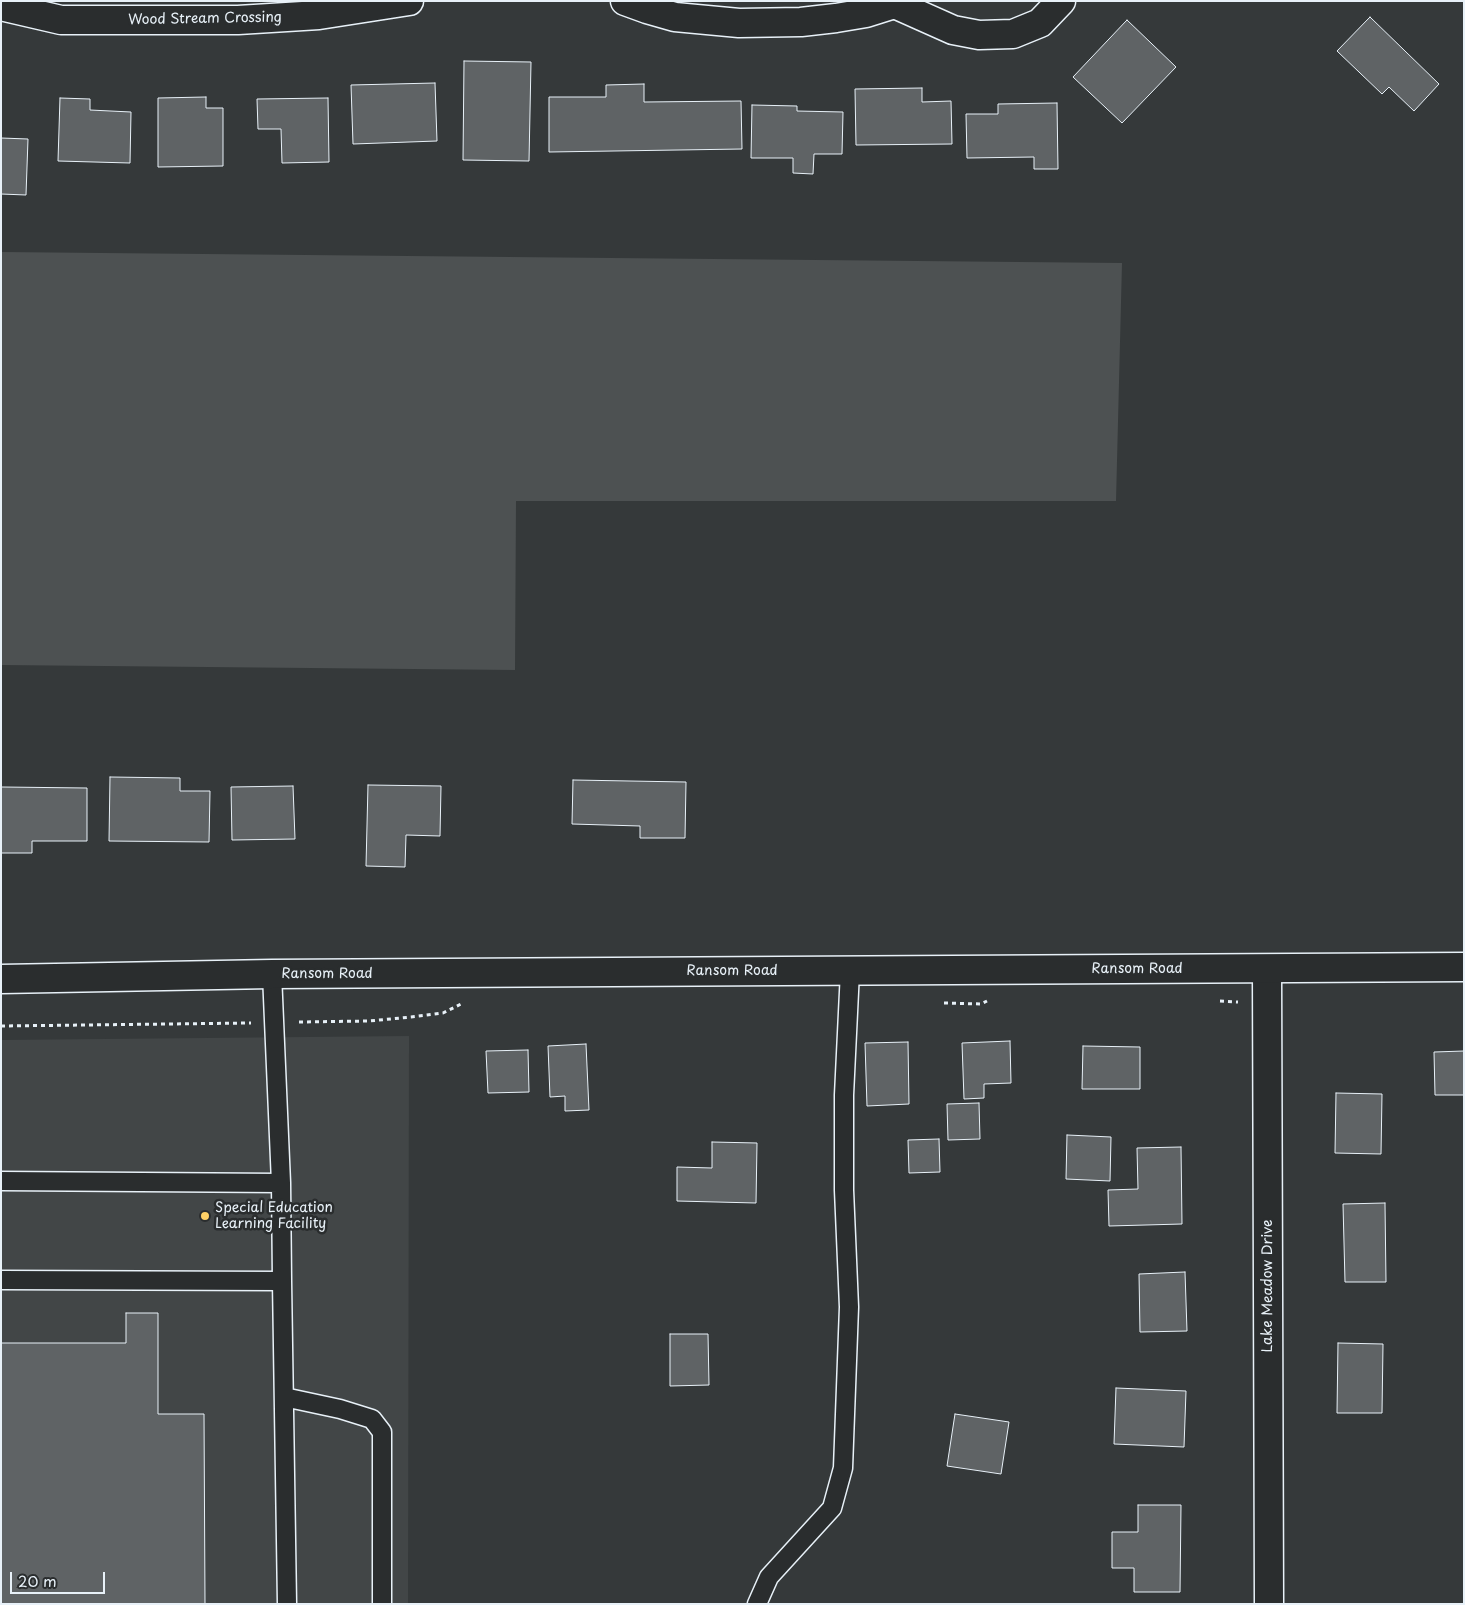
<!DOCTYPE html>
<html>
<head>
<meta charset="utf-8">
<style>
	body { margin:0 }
	#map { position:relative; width:1465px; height:1605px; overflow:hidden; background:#35393a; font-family:"Playpen Sans",sans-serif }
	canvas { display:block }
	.frame { position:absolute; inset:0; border:2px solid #e8f1f8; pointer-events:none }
	.scale { position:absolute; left:10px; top:1572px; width:95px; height:22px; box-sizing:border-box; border:2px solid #e8f1f8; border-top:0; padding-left:6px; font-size:15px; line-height:18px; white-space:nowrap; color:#e8f1f8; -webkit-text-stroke:4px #2a2d2e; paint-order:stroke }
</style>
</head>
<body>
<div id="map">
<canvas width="1465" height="1605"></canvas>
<div class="frame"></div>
<div class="scale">20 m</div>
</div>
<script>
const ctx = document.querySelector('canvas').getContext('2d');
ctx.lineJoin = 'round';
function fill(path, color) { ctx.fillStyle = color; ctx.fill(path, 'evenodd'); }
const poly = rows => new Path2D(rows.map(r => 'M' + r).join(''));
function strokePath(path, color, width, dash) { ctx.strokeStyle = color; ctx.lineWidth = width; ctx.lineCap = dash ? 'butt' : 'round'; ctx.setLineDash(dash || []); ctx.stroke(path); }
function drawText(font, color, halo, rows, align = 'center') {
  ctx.font = font + ' "Playpen Sans",sans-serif'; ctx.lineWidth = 5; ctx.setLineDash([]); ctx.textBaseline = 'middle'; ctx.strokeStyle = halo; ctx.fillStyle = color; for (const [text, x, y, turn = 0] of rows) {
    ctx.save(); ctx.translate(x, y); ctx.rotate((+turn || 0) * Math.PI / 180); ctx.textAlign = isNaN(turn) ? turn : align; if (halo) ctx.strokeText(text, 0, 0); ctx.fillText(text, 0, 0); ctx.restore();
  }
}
fill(poly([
	[409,1036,408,1604,1,1604,1,1040]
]), '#424647');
fill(poly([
	[1,252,1122,263,1116,501,516,501,515,670,1,665]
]), '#4d5152');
const building = poly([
	[1370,17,1439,84,1414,111,1389,87,1382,94,1337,51,1370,17],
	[1127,20,1176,67,1122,123,1073,77,1127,20],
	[464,61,531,62,529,161,463,160,464,61],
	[435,83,437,141,353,144,351,85,435,83],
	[644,84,644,102,741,101,742,149,549,152,549,97,606,97,606,85,644,84],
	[922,88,922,102,951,101,952,144,856,145,855,89,922,88],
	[206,97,206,108,223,108,223,166,158,167,158,98,206,97],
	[60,98,90,99,90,110,131,112,130,163,58,161,60,98],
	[328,98,329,162,282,163,281,129,258,129,257,99,328,98],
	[1057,103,1058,169,1034,169,1034,157,967,158,966,114,998,114,998,104,1057,103],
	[752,105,797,106,797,111,843,112,842,154,814,154,813,174,793,173,793,158,751,158,752,105],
	[1,138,28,139,26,195,1,194,1,138],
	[110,777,180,778,180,791,210,791,209,842,109,841,110,777],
	[573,780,686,782,685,838,640,838,640,826,572,824,573,780],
	[368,785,441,786,440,836,406,835,405,867,366,866,368,785],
	[293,786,295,839,232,840,231,787,293,786],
	[1,787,87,788,87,841,32,841,32,853,1,853,1,787],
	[1010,1041,1011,1083,984,1084,984,1098,964,1099,962,1043,1010,1041],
	[908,1042,909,1104,867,1106,865,1043,908,1042],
	[586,1044,589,1110,565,1111,565,1096,550,1097,548,1046,586,1044],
	[1083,1046,1140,1047,1140,1089,1082,1089,1083,1046],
	[528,1050,529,1092,488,1093,486,1051,528,1050],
	[1464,1051,1464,1095,1435,1095,1434,1052,1464,1051],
	[1336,1093,1382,1094,1381,1154,1335,1153,1336,1093],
	[979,1103,980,1139,948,1140,947,1104,979,1103],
	[1067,1135,1111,1137,1110,1181,1066,1179,1067,1135],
	[939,1139,940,1172,909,1173,908,1140,939,1139],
	[712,1142,757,1143,756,1203,677,1201,677,1167,712,1168,712,1142],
	[1181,1147,1182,1224,1109,1226,1108,1190,1138,1189,1137,1148,1181,1147],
	[1385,1203,1386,1282,1345,1282,1343,1204,1385,1203],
	[1185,1272,1187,1331,1140,1332,1139,1274,1185,1272],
	[126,1313,158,1313,158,1414,204,1414,205,1604,1,1604,1,1343,126,1343,126,1313],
	[670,1334,708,1334,709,1385,670,1386,670,1334],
	[1338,1343,1383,1344,1382,1413,1337,1413,1338,1343],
	[1116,1388,1186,1391,1184,1447,1114,1444,1116,1388],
	[955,1414,1009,1422,1001,1474,947,1466,955,1414],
	[1138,1505,1181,1505,1180,1592,1134,1592,1134,1568,1112,1568,1112,1532,1138,1532,1138,1505]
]);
fill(building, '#5f6365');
strokePath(building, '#e8f1f8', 1);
const lane = poly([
	[1,1181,281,1183],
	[1,1280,282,1281,281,1183,272,974],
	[282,1281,287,1604],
	[284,1397,340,1409,372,1419,382,1432,382,1604],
	[757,1604,769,1577,832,1508,843,1468,849,1307,844,1190,844,1095,850,971]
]);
const street = poly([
	[625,1,647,9,675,17,739,23,801,22,836,18,866,13,904,1],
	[897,5,953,30,979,35,1013,34,1040,23,1061,1],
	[1,6,61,20,238,20,319,15,409,1],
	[1267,969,1269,1604]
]);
const secondary = poly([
	[1,979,272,974,1464,967]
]);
strokePath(lane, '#e8f1f8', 21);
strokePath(street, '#e8f1f8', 31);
strokePath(secondary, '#e8f1f8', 31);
strokePath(poly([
	[1220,1001,1238,1002],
	[944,1003,981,1004,987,1001],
	[299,1022,369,1021,411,1017,443,1013,461,1004],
	[1,1026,251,1023]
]), '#e8f1f8', 3, [4, 4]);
strokePath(lane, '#2a2d2e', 18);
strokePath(street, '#2a2d2e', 28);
strokePath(secondary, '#2a2d2e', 28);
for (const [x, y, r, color] of [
	[205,1216,5,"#ffd166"]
]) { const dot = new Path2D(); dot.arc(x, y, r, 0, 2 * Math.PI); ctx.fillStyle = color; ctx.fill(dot); strokePath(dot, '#2a2d2e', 2); }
drawText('14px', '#e8f1f8', '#2a2d2e', [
	["Wood Stream Crossing",205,19,-1],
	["Ransom Road",1137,969],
	["Ransom Road",732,971],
	["Ransom Road",327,974],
	["Lake Meadow Drive",1268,1286,-90]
]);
drawText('14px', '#e8f1f8', '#2a2d2e', [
	["Special Education",215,1208],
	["Learning Facility",215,1224]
], 'left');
</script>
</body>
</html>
